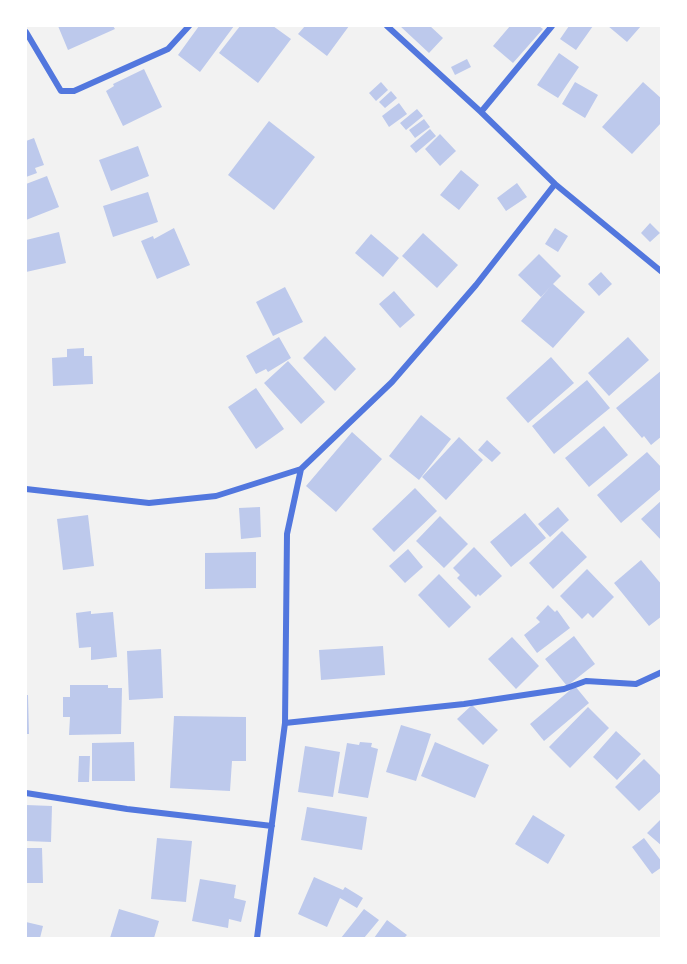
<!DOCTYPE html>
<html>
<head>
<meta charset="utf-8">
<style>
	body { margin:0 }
	#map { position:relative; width:687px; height:964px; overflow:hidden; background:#f2f2f2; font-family:"Crimson Pro",serif }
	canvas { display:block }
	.frame { position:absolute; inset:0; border:27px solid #fff; pointer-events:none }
</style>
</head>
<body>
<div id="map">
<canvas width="687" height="964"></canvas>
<div class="frame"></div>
</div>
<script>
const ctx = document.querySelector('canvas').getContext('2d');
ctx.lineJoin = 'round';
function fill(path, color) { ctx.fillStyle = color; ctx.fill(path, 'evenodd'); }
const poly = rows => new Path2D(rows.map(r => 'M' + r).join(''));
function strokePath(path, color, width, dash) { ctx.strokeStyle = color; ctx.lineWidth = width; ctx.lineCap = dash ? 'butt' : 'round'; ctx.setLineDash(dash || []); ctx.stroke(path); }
fill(poly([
	[58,26,113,26,115,29,68,50],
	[199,26,234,26,200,72,178,55],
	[240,26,273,26,291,39,258,83,219,53],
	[305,26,349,26,327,56,298,34],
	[400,26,430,26,443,38,429,53],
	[510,26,539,26,543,29,513,63,493,46],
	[569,26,593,26,576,50,560,39],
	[608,26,641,26,627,42],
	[559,53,579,67,558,98,537,85],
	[467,59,471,67,455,75,451,67],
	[144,69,162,107,123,126,106,91,114,86,113,84],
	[381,82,388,90,376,101,369,93],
	[575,82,598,95,585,118,562,104],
	[643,82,662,99,662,122,632,154,602,127],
	[391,91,397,98,385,108,379,102],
	[399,103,407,114,389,127,382,116],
	[417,109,423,116,406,130,400,123],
	[424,119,430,127,415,138,409,130],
	[269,121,315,157,274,210,228,175],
	[430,129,436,136,416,153,410,146],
	[440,134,456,151,440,166,425,149],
	[34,138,44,165,35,168,37,173,26,177,26,141],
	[138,146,149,176,111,191,99,160],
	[461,170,479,185,459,210,440,195],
	[47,176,59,207,26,220,26,184],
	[517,183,527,197,506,211,497,198],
	[148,192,158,222,113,237,103,206],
	[650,223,660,233,650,242,641,233],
	[174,228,190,265,157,279,141,241,153,236,154,239],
	[555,228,568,236,558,252,545,244],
	[59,232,66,263,26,272,26,240],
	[423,233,458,265,437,288,402,256],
	[371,234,399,258,383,277,355,253],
	[539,254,561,276,553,284,585,312,553,348,521,321,550,287,541,297,518,275],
	[601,272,612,284,599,296,588,284],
	[285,287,303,322,273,336,256,302],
	[394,291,415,315,400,328,379,304],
	[325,336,356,369,335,391,303,358],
	[279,337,291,358,268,372,266,369,256,374,246,356],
	[628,337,649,360,609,396,588,373],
	[84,348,84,356,92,356,93,384,53,386,52,358,67,357,67,349],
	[551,357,574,383,528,423,506,398],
	[288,361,325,402,301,424,264,383],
	[662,370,662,436,651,445,644,436,642,438,616,408],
	[587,380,610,408,554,454,532,426],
	[256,388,284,429,256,449,228,407],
	[421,415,451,439,419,480,389,456],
	[604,426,628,455,589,487,565,458],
	[352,432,382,459,336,512,306,486],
	[459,437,483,460,446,500,422,477],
	[487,440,501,453,492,462,478,450],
	[647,452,662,468,662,488,621,523,597,495],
	[415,488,437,511,394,552,372,529],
	[662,500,662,541,641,519],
	[260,507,261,537,241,539,239,508],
	[558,507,569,520,550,537,538,524],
	[525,513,546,538,511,567,490,542],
	[88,515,94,566,63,570,57,519],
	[440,516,468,544,444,568,416,541],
	[562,531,587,557,553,589,529,563],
	[474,547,502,576,480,596,478,594,476,597,457,578,460,575,453,568],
	[408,549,423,567,405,583,389,566],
	[256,552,256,588,205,589,205,553],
	[641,560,662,585,662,616,649,626,614,583],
	[587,569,614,597,593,618,588,613,582,619,560,596],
	[439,574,471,607,449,628,418,595],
	[548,605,555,612,557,610,570,628,537,653,524,635,540,622,536,618],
	[91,611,91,614,113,612,117,657,91,660,91,647,79,648,76,613],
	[574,636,595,664,567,686,545,659],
	[512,637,539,666,516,689,488,659],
	[383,646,385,675,321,680,319,650],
	[161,649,163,698,129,700,127,651],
	[70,685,108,685,108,688,122,688,121,734,69,735,70,717,63,717,63,697,70,697],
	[575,686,589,703,544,741,530,724],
	[26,695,28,695,29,734,26,734],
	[472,705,498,730,483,745,457,719],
	[588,707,609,728,570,768,549,747],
	[174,716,246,717,246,761,232,761,230,791,170,788],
	[401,725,431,734,416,781,386,772],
	[616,731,641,754,617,780,593,757],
	[134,742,135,781,92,781,92,743],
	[360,742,372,743,371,747,378,749,368,798,338,793,347,743,359,745],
	[435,742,489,765,475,798,421,776],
	[305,746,340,752,333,797,298,792],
	[79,756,90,756,89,782,78,782],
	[644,759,662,777,662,790,639,811,615,787],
	[26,805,52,806,51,842,26,841],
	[307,807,367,817,362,850,301,840],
	[533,815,565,835,548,864,515,844],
	[662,818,662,846,647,833],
	[157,838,192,841,186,902,151,899],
	[644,838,662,862,662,867,652,874,632,847],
	[26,848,42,848,43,883,26,883],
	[314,877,343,890,345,887,363,898,357,908,340,898,327,927,298,914],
	[200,879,236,885,234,898,246,901,241,922,229,919,228,928,192,921],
	[119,909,159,921,154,938,110,938],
	[364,909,379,920,364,938,341,938],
	[387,920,407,935,404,938,374,938],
	[26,922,43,926,40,938,26,938]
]), '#bdc9ec');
strokePath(poly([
	[387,26,481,112,555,184,662,272],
	[26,32,61,91,74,91,168,49,189,26],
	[481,112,552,26],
	[26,489,149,503,216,496,301,469],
	[285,723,464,704,564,689,586,681,636,684,662,672],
	[26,793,127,809,272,826],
	[257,938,285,723,287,534,301,469,392,382,476,285,555,184]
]), '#5277de', 6);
</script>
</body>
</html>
